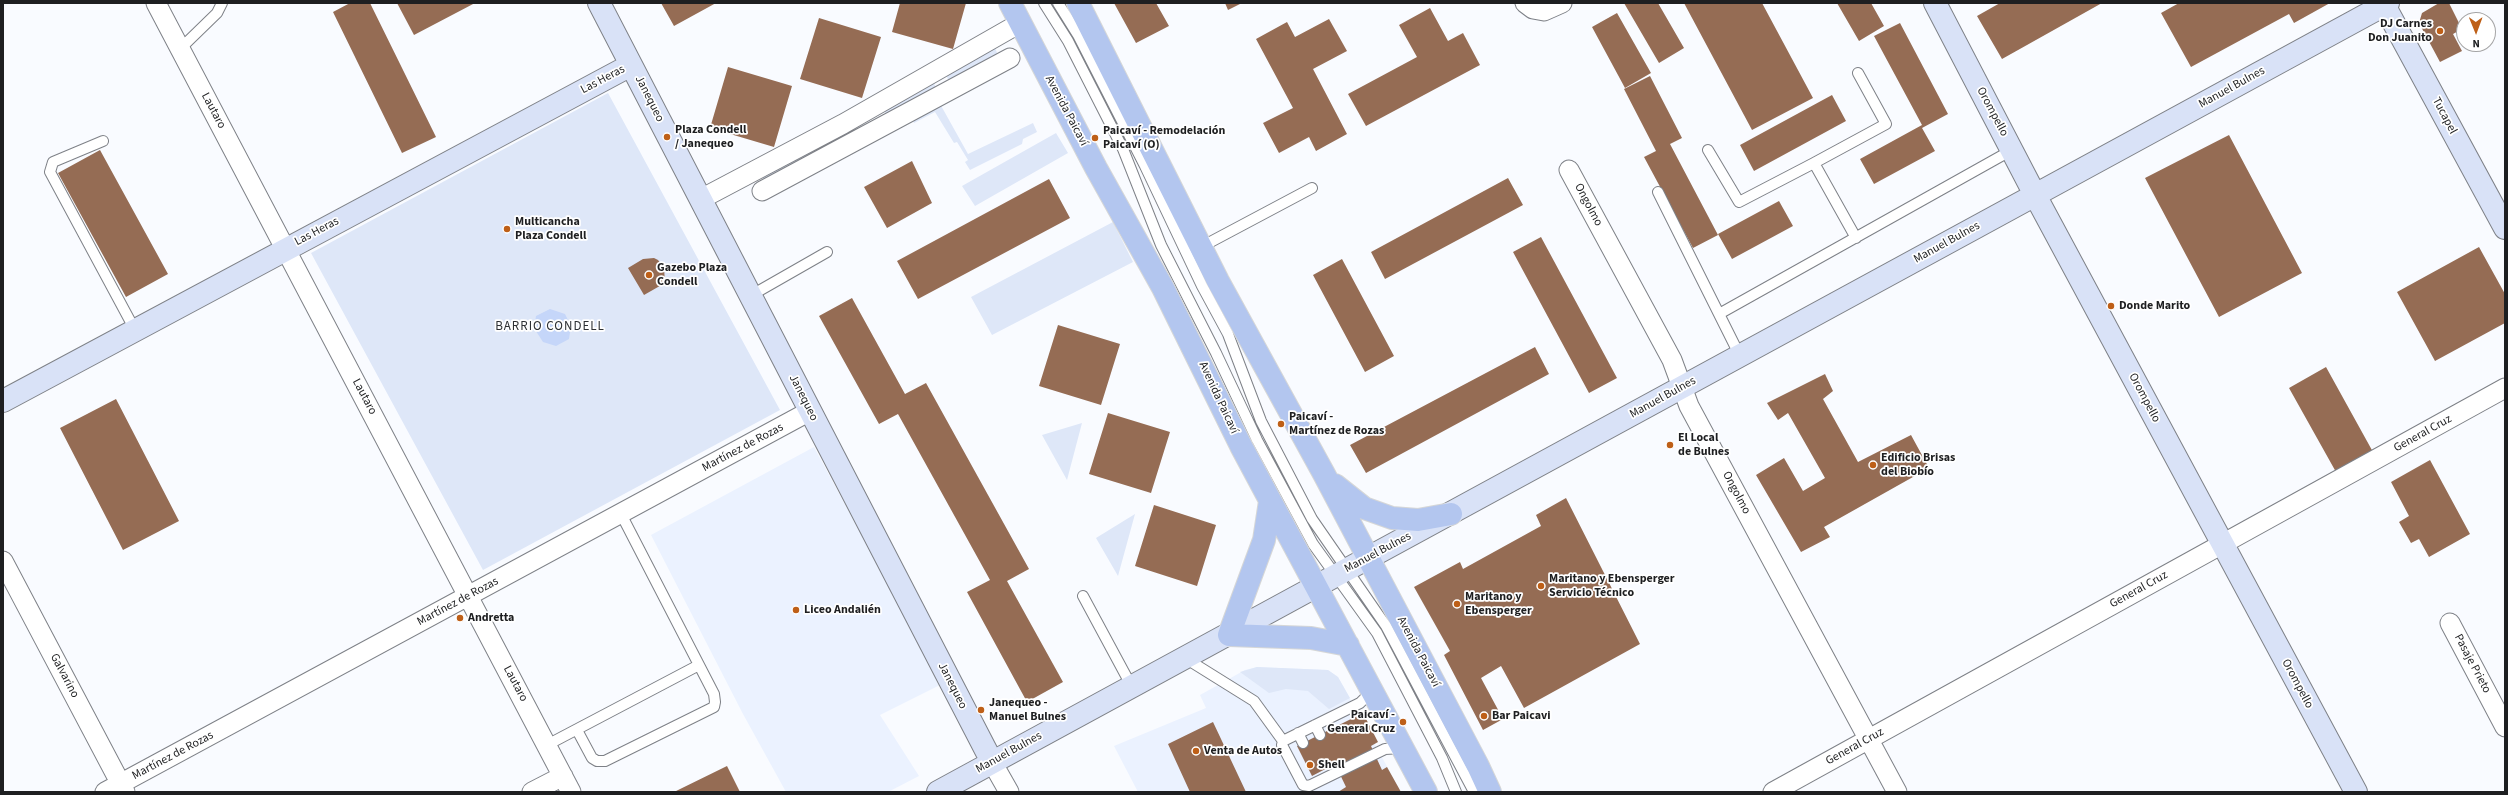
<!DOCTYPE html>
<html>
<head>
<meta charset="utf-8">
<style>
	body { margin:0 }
	#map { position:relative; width:2508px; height:795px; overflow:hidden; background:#f9fbff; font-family:"Source Sans 3",sans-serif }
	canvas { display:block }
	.frame { position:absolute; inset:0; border:4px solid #1e1f21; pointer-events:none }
	.north { position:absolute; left:2456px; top:12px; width:40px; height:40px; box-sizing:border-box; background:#fff; border:1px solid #a5a5a6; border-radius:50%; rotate:179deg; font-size:11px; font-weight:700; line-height:16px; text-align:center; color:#1e1f21 }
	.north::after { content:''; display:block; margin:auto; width:14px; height:18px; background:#be5f17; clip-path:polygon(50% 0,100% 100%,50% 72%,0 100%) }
</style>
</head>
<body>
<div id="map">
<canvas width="2508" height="795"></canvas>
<div class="frame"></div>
<div class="north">N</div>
</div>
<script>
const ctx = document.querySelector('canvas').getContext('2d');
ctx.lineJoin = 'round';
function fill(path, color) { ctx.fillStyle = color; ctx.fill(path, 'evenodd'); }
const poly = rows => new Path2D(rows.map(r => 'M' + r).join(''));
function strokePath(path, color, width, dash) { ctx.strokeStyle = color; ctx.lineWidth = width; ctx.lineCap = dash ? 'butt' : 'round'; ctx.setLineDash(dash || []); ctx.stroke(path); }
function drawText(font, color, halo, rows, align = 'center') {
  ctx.font = font + ' "Source Sans 3",sans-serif'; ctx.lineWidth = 3.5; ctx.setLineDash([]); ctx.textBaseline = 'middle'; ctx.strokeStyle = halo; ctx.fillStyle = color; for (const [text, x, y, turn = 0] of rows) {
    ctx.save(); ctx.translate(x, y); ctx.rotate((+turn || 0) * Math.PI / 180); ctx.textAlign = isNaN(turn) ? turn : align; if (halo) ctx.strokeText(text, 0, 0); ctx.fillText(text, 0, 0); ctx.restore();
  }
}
fill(poly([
	[814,447,942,684,880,715,919,776,888,792,786,792,743,714,651,535],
	[1257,667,1328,670,1338,677,1401,792,1138,792,1114,746,1206,708,1200,695,1245,670]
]), '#ebf2ff');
fill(poly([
	[994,45,999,58,950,84,945,72],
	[932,79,937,90,889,119,882,107],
	[608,93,780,410,483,570,311,253],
	[939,102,968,154,1033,123,1037,132,1023,139,1022,144,970,170,965,162,968,160,957,142,954,143,935,112,914,123,911,117],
	[1056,133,1068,153,975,206,962,186],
	[810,145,815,158,766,184,760,173],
	[1113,222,1133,262,992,335,971,297],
	[1082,423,1067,480,1042,435],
	[1135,514,1118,576,1096,538],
	[1257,667,1328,670,1338,677,1350,698,1329,709,1308,691,1286,689,1269,693,1240,672]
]), '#dee7f8');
fill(poly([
	[550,309,565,314,571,326,569,339,556,346,543,342,534,328,536,316]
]), '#c5d6f9');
fill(poly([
	[350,3,370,3,436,137,402,153,333,12],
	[397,3,475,3,414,35],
	[661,3,716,3,674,26],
	[900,3,966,3,953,49,892,32],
	[1114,3,1156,3,1169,26,1136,43],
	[1225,3,1242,3,1228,10],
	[1624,3,1658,3,1684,48,1659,63],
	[1684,3,1762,3,1813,98,1752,130],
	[1837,3,1871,3,1884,26,1859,41],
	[2000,3,2102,3,2002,59,1977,16],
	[2179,3,2330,3,2294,23,2289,14,2191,67,2161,13],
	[2439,3,2449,3,2462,29,2453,34,2462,51,2440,62,2419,23,2422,13],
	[1430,8,1448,41,1463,33,1480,65,1366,126,1348,94,1417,57,1399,25],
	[1617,13,1651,73,1625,88,1592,27],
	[819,18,881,37,862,98,800,79],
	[1329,19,1347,51,1313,69,1347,134,1316,151,1309,137,1279,153,1263,123,1293,108,1256,39,1287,22,1295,37],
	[1900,23,1948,114,1922,128,1935,151,1874,184,1860,159,1922,125,1874,36],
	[728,67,792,86,774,147,710,128],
	[1650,76,1682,138,1670,144,1718,235,1693,248,1644,157,1664,147,1656,151,1624,89],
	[1832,95,1846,121,1754,171,1740,145],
	[2229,135,2302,273,2219,317,2145,178],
	[100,150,168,274,126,297,58,173],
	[912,161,932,203,887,228,864,187],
	[1508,178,1523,205,1385,279,1371,252],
	[1049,179,1070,218,918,299,897,261],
	[1779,201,1793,226,1732,259,1718,234],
	[1541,237,1617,378,1589,393,1513,252],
	[2479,247,2505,294,2505,323,2435,361,2397,292],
	[654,258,658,260,664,268,665,283,644,295,628,268,643,259],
	[1342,259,1394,356,1365,372,1313,275],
	[852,298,905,394,926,383,1029,569,1007,581,1063,682,1027,702,967,592,990,580,898,414,879,424,819,316],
	[1058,325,1120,344,1101,405,1039,386],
	[1535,347,1549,374,1366,473,1350,445],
	[2326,367,2373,452,2336,472,2289,388],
	[1825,374,1833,391,1823,399,1858,462,1911,435,1929,468,1824,527,1830,537,1801,552,1756,475,1784,458,1803,491,1825,478,1788,413,1778,420,1767,403],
	[116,399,179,521,123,550,60,428],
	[1108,413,1170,432,1151,493,1089,474],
	[2430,460,2470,534,2429,557,2419,539,2411,543,2399,522,2409,516,2391,482],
	[1566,498,1640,644,1524,708,1501,666,1481,678,1503,719,1483,730,1444,655,1450,651,1414,587,1460,562,1463,569,1541,526,1536,515],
	[1154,505,1216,525,1197,586,1135,566],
	[1363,713,1378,742,1371,746,1382,770,1387,767,1401,792,1338,792,1346,787,1335,764,1312,776,1297,746],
	[1213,722,1246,792,1190,792,1168,744],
	[727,766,740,792,674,792]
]), '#956c54');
const lane = poly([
	[1044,3,1068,41,1123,149,1161,245,1216,353,1257,440,1313,544,1377,633,1442,758,1456,792],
	[1058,3,1078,35,1145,166,1202,286,1228,334,1261,421,1312,519,1386,626,1474,792],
	[180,49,217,13,222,3],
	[103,141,53,162,50,172,135,330],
	[1708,150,1739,202,1814,163,1856,238],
	[1814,163,1886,124,1858,73],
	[1658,192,1740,356],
	[1201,247,1312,188],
	[750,296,827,252],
	[1719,314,2012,150],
	[1083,596,1132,687],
	[1185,658,1254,701,1283,741],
	[1372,691,1360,703,1283,741,1282,745,1303,785,1309,786,1385,749,1403,748],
	[1315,725,1320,735],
	[577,730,592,758,597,761,605,761,714,707,715,702,714,694,621,514],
	[1298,733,1303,743],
	[547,745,699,665]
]);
const street = poly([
	[156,3,571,792],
	[1525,3,1533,9,1544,11,1562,3],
	[1569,170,1672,360,1689,406,1897,792],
	[762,191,1010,58],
	[701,199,843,124,1020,23],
	[3,561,125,792],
	[2450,623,2505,727],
	[992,762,1009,792],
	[105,792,810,411],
	[532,792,563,776],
	[1773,792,2505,388]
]);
const secondary = poly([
	[599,3,992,762],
	[1935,3,2035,195,2356,792],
	[2383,3,2505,228],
	[3,401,631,65],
	[938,792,2388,3]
]);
const primary = poly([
	[1010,3,1096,168,1163,288,1241,446,1426,792],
	[1078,3,1218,281,1324,474,1478,766,1490,792],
	[1335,485,1364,508,1392,518,1418,520,1451,514],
	[1270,501,1264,540,1229,635,1311,638,1348,645]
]);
strokePath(lane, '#7e8187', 12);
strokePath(street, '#7e8187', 21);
strokePath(secondary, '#7e8187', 24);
strokePath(primary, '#d6d7d7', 24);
strokePath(lane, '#fff', 10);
strokePath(street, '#fff', 19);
strokePath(secondary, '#d9e2f7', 22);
strokePath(primary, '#b3c6ef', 22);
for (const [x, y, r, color] of [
	[2440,31,4,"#be5f17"],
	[667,137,4,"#be5f17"],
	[1095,138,4,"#be5f17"],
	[507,229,4,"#be5f17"],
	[649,275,4,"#be5f17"],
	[2111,306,4,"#be5f17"],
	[1281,424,4,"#be5f17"],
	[1670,445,4,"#be5f17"],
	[1873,465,4,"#be5f17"],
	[1541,586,4,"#be5f17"],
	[1457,604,4,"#be5f17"],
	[796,610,4,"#be5f17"],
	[460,618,4,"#be5f17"],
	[981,710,4,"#be5f17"],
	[1484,716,4,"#be5f17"],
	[1403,722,4,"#be5f17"],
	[1196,751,4,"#be5f17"],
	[1310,765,4,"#be5f17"]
]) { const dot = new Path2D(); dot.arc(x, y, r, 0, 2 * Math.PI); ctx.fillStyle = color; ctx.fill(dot); strokePath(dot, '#fff', 1.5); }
drawText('bold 12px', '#1e1f21', '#fff', [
	["DJ Carnes",2432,24,"right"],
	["Don Juanito",2432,38,"right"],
	["Plaza Condell",675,130],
	["/ Janequeo",675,144],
	["Paicaví - Remodelación",1103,131],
	["Paicaví (O)",1103,145],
	["Multicancha",515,222],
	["Plaza Condell",515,236],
	["Gazebo Plaza",657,268],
	["Condell",657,282],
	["Donde Marito",2119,306],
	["Paicaví -",1289,417],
	["Martínez de Rozas",1289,431],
	["El Local",1678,438],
	["de Bulnes",1678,452],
	["Edificio Brisas",1881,458],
	["del Biobío",1881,472],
	["Maritano y Ebensperger",1549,579],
	["Servicio Técnico",1549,593],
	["Maritano y",1465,597],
	["Ebensperger",1465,611],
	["Liceo Andalién",804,610],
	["Andretta",468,618],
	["Janequeo -",989,703],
	["Manuel Bulnes",989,717],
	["Paicaví -",1395,715,"right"],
	["General Cruz",1395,729,"right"],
	["Bar Paicavi",1492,716],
	["Venta de Autos",1204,751],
	["Shell",1318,765]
], 'left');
drawText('12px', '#1e1f21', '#fff', [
	["Las Heras",603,80,-28],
	["Manuel Bulnes",2232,88,-29],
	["Janequeo",649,99,63],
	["Lautaro",213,111,62],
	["Avenida Paicaví",1066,111,62],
	["Orompello",1992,112,62],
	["Tucapel",2444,116,62],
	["Ongolmo",1588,205,62],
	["Las Heras",317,232,-28],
	["Manuel Bulnes",1947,243,-29],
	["Lautaro",364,397,62],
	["Janequeo",803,398,63],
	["Avenida Paicaví",1218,398,65],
	["Manuel Bulnes",1663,398,-29],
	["Orompello",2144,398,62],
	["General Cruz",2423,434,-29],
	["Martínez de Rozas",743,448,-28],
	["Ongolmo",1736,493,62],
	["Manuel Bulnes",1378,553,-28],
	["General Cruz",2139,590,-29],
	["Martínez de Rozas",458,602,-28],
	["Avenida Paicaví",1418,652,62],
	["Pasaje Prieto",2472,664,62],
	["Galvarino",64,676,62],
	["Lautaro",515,684,62],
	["Orompello",2297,684,62],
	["Janequeo",952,686,63],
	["General Cruz",1855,747,-29],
	["Manuel Bulnes",1009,753,-29],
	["Martínez de Rozas",173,756,-28]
]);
ctx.letterSpacing = '1px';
drawText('13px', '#2d3034', '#fff', [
	["BARRIO CONDELL",550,327]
]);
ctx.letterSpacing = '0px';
</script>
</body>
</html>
